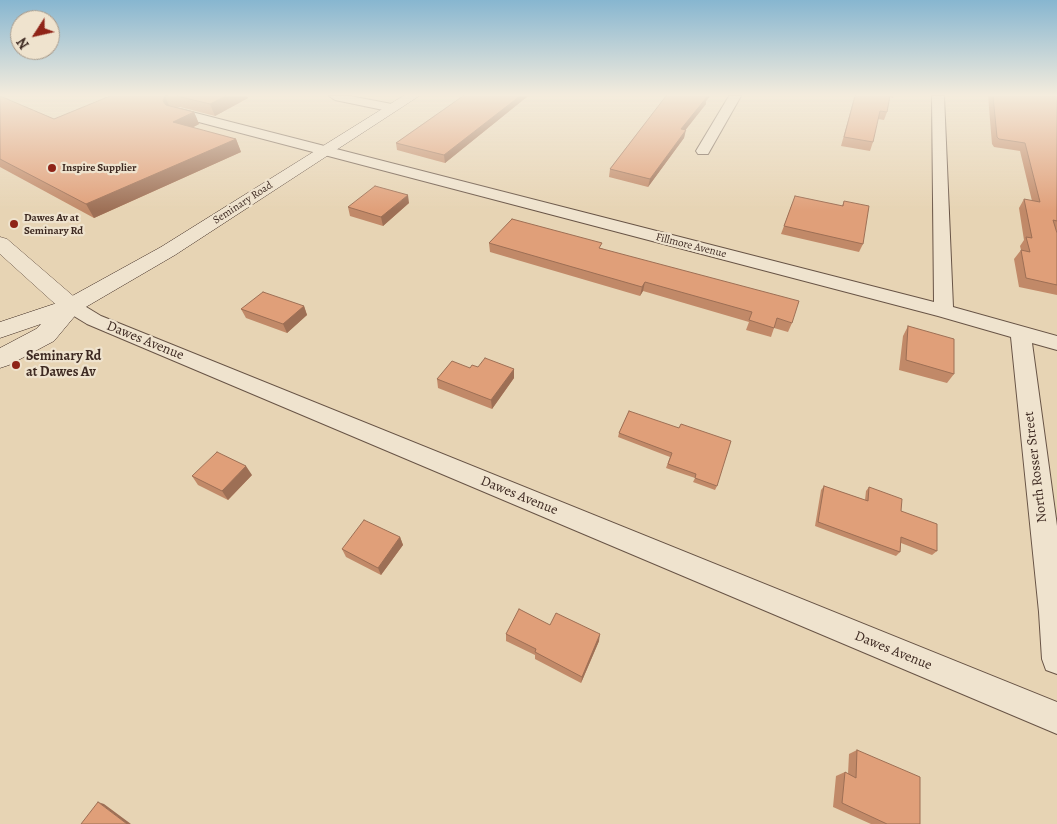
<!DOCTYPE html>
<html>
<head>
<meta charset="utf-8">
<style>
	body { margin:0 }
	#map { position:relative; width:1057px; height:824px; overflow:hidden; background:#e7d4b4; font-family:Alegreya,serif }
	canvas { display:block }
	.north { position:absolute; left:10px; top:10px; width:50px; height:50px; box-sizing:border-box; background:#efe3ce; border:1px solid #a89989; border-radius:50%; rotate:235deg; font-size:14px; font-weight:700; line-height:20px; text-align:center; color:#3e2a22 }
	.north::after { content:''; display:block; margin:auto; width:18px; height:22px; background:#8f2418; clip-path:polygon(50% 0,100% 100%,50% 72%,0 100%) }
</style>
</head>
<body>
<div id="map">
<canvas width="1057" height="824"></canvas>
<div class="north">N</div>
</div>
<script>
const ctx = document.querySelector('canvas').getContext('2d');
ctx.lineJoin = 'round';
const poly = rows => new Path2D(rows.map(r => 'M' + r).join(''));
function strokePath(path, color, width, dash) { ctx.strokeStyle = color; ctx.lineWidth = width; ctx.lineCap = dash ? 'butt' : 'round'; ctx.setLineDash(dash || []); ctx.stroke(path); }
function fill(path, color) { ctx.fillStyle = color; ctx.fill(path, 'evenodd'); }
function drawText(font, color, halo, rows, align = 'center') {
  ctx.font = font + ' Alegreya,serif'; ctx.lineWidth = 4.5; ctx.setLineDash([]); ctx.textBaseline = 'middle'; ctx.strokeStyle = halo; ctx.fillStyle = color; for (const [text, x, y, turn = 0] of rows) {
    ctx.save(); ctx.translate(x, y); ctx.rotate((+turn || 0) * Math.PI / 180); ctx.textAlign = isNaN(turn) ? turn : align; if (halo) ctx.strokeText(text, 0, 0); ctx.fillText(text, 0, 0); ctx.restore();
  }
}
const minor = poly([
	[329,96,350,96,397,105,399,108,393,112,335,100,329,96],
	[729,96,741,96,708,154,698,154,696,151,729,96],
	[932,96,944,96,953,307,1057,336,1057,350,1032,343,1057,526,1057,674,1046,670,1042,659,1039,612,1011,337,938,316,172,115,170,112,172,109,180,109,934,302,932,96],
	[71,300,78,302,101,316,1057,702,1057,734,87,324,64,310,62,306,64,302,71,300]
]);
const tertiary = poly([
	[0,237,7,239,79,301,83,306,79,311,71,313,63,311,0,254,0,237]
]);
const secondary = poly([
	[403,96,419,96,175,255,79,311,54,341,9,365,0,368,0,348,36,329,41,324,0,338,0,322,63,301,161,247,403,96]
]);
strokePath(minor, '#685446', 2);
strokePath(tertiary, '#685446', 1);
strokePath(secondary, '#3e2a22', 1);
fill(minor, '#efe3ce');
fill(tertiary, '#efe3ce');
fill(secondary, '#efe3ce');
fill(poly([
	[0,96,54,119,110,96,247,96,248,98,215,116,180,107,177,107,194,112,199,124,192,128,236,139,241,152,94,218,0,167],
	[463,96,528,96,445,163,397,150,396,143],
	[666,96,710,96,706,101,706,104,685,130,684,138,648,187,609,177,610,169],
	[855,96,894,96,893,98,890,97,887,112,884,120,878,119,873,142,870,151,841,146,853,102],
	[988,96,1057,96,1057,295,1019,287,1014,259,1021,250,1020,246,1024,240,1019,208,1024,199,1032,201,1020,151,994,147,992,144],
	[795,196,842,206,844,201,863,244,859,252,781,234],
	[409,203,383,226,350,216,348,207],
	[489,243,601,248,792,323,788,332,774,328,771,337,746,330,749,322,643,291,640,296,490,252],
	[304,306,307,315,287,333,246,318,241,309],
	[908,326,954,374,947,383,899,370,903,336],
	[478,367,514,369,514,378,492,409,438,388,437,379,470,368],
	[629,411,717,486,715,490,693,482,695,478,666,468,670,457,618,437,619,433],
	[252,475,228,500,198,485,192,476],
	[824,486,865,500,866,491,869,487,901,511,937,551,932,555,901,543,900,552,896,556,815,526,821,490],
	[400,537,403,545,381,575,346,557,342,549],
	[550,625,599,641,581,683,535,659,535,655,506,641,506,634],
	[857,750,920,824,871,824,833,807,836,776,845,772,848,774,849,754]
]), '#c18968');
fill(poly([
	[165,96,170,108,168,113,163,101],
	[226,96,247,96,248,98,215,116,210,104],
	[520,96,528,96,445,163,444,155],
	[706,96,710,96,706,101,706,104,680,137,681,129],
	[194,112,199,124,178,135,173,122],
	[686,130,684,138,648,187,650,179],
	[236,139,241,152,94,218,86,204],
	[408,195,409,203,383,226,381,217],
	[645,282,643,291,640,296,642,287],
	[304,306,307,315,287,333,283,324],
	[514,369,514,378,492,409,491,400],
	[246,466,252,475,228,500,222,491],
	[400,537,403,545,381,575,378,568],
	[600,634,599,641,581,683,582,677],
	[98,802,104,804,131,824,127,824]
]), '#9d6f55');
const building = poly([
	[0,96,54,119,110,96,168,96,165,96,163,101,166,105,194,112,173,122,236,139,86,204,0,159,0,96],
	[177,96,226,96,210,104,177,96],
	[463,96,520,96,444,155,396,143,463,96],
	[666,96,706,96,707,97,681,129,686,130,650,179,610,169,666,96],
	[855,96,890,96,887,112,880,111,873,142,844,137,855,96],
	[993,96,1057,96,1057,221,1053,220,1057,233,1057,285,1026,278,1021,250,1030,252,1026,237,1032,238,1024,199,1040,202,1025,143,999,139,997,137,993,96],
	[375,186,408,195,381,217,348,207,375,186],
	[795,196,843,206,844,201,869,206,863,244,784,226,795,196],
	[512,219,602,243,599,248,799,301,792,323,777,318,774,328,749,320,752,312,645,282,642,287,489,243,512,219],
	[263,292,304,306,283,324,241,309,263,292],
	[908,326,954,339,954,374,906,360,908,326],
	[485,358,514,369,491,400,437,379,452,361,470,368,472,365,478,367,485,358],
	[629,411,679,428,681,424,731,441,717,486,695,478,696,474,668,464,672,453,619,433,629,411],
	[217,452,246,466,222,491,192,476,217,452],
	[824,486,868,501,869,487,902,499,901,511,937,524,937,551,901,537,900,552,818,522,824,486],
	[364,520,400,537,378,568,342,549,364,520],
	[519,609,550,625,556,613,600,634,582,677,535,652,536,649,506,634,519,609],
	[857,750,920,777,920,824,887,824,842,803,845,772,856,778,857,750],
	[98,802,127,824,81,824,98,802]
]);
fill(building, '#e09f79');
strokePath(building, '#9d6f55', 1);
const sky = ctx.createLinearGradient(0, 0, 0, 211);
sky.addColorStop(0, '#87b6d0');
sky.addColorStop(0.45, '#f4ecdd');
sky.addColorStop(1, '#f4ecdd00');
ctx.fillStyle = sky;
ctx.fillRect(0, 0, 1057, 211);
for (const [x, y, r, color] of [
	[52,168,5,"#8f2418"],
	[14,224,5,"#8f2418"],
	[16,365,5,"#8f2418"]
]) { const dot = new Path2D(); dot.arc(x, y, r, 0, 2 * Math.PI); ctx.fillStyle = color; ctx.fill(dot); strokePath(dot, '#efe3ce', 2); }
drawText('bold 11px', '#3e2a22', '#efe3ce', [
	["Inspire Supplier",62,168],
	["Dawes Av at",24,218],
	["Seminary Rd",24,231]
], 'left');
drawText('11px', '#3e2a22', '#efe3ce', [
	["Seminary Road",243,203,-33],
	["Fillmore Avenue",691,246,14]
]);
drawText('14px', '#3e2a22', '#efe3ce', [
	["Dawes Avenue",145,341,22],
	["North Rosser Street",1036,467,-97],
	["Dawes Avenue",519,496,22],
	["Dawes Avenue",893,651,22]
]);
drawText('bold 14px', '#3e2a22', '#efe3ce', [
	["Seminary Rd",26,357],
	["at Dawes Av",26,373]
], 'left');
</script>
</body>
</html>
